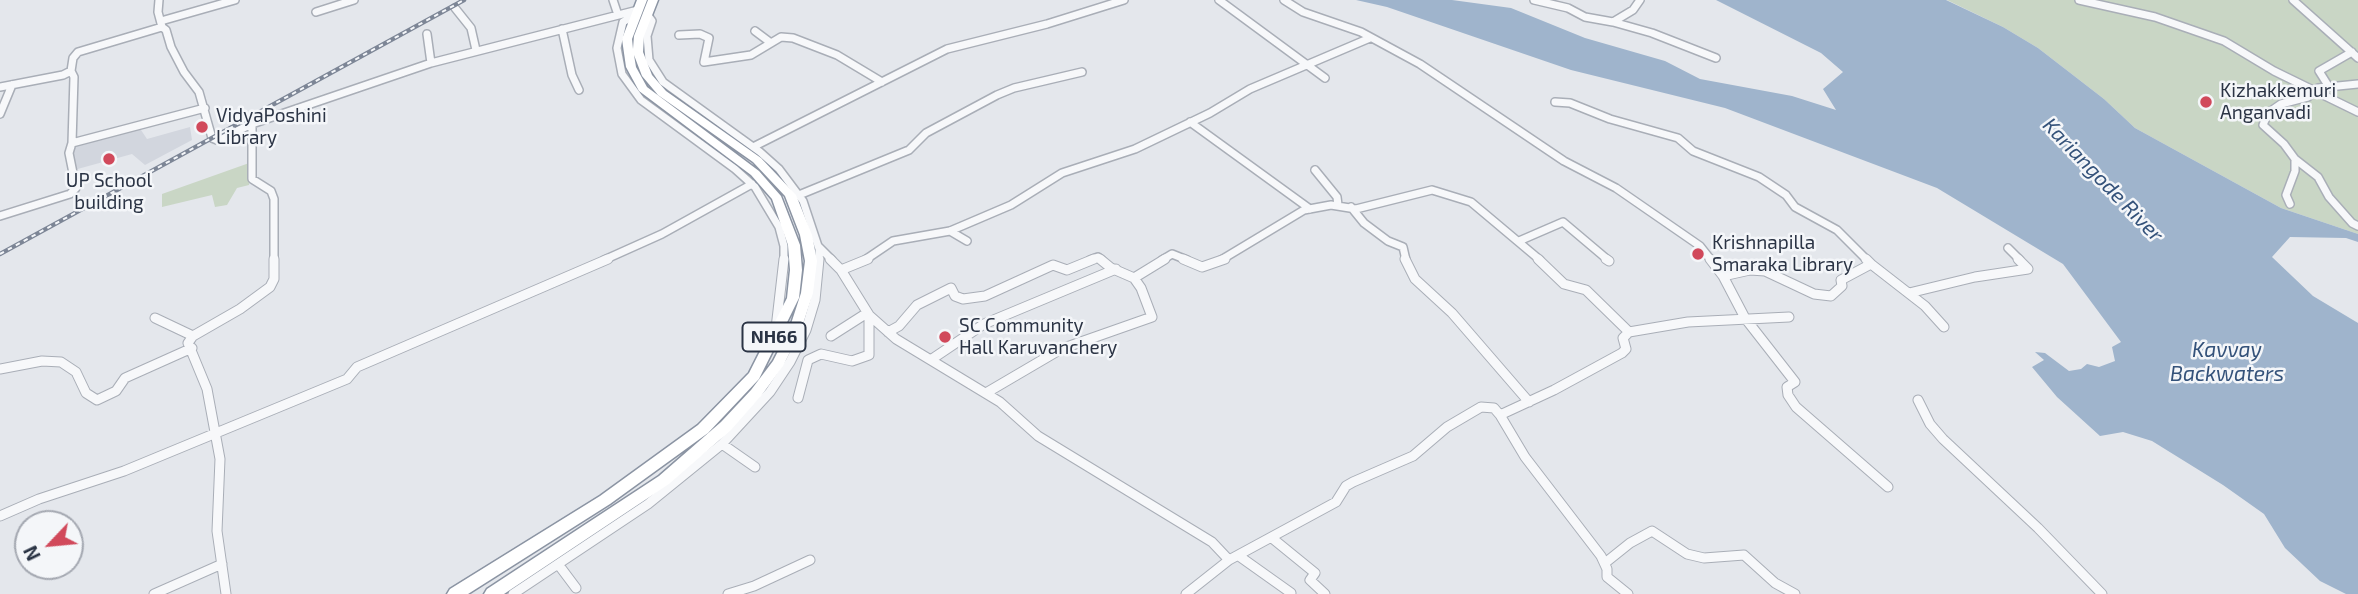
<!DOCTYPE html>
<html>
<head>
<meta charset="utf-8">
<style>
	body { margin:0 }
	#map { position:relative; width:2358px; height:594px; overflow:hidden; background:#e4e7ec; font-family:"Exo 2",sans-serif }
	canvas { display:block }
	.north { position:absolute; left:14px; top:510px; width:70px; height:70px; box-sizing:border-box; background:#f4f6f9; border:2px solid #a4a8b1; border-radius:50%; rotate:244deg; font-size:19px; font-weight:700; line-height:28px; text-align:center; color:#2b3445 }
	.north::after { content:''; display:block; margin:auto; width:24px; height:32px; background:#d1495b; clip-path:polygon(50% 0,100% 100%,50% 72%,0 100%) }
</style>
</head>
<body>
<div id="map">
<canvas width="2358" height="594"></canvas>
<div class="north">N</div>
</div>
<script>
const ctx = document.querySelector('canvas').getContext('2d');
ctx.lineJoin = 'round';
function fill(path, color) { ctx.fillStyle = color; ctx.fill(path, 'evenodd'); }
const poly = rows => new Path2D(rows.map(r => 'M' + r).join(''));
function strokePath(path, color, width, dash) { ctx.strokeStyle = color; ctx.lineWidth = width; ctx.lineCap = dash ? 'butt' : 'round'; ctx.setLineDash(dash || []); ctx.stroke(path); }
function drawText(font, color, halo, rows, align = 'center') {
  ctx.font = font + ' "Exo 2",sans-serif'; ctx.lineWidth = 5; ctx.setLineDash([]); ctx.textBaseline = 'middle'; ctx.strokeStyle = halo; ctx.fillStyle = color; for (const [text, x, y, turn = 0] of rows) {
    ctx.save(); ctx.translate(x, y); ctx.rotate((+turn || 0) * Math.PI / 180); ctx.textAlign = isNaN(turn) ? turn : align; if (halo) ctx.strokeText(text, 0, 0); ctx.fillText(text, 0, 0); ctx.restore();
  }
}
fill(poly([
	[139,127,147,139,190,127,192,140,145,165,132,154,74,170,74,144]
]), '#d2d6de');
fill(poly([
	[1947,0,2358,0,2358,234,2281,208,2135,128,2104,99,2038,48,2003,27],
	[252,162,249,185,237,188,227,205,215,207,212,195,162,207,162,194]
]), '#c9d6c5');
fill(poly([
	[1356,0,1452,0,1511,8,1585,38,1665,61,1700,79,1792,96,1836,110,1823,89,1843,72,1821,53,1716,0,1946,0,2003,27,2038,48,2104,99,2135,128,2281,208,2358,234,2358,242,2346,238,2290,237,2272,257,2313,296,2358,323,2358,594,2346,594,2320,581,2285,548,2264,514,2223,485,2152,441,2123,432,2100,436,2057,397,2032,367,2044,360,2035,352,2045,353,2069,371,2081,369,2087,364,2099,367,2115,361,2112,347,2121,342,2063,264,1937,188,1725,108,1571,70,1387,7]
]), '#9fb4cc');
const minorFar1 = poly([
	[613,0,618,15],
	[1219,0,1325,78],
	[1284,0,1303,12,1361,32,1420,64,1564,161,1616,188,1700,246,1711,260],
	[1534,0,1568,8,1585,17,1613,22,1633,10,1640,0],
	[2079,0,2155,17,2224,41,2274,71,2358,112],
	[2293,0,2358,58],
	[455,8,471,28,476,50],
	[316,12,354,0],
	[647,14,652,21,647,36,649,60,663,82,760,152,779,169,803,201,819,249,819,260],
	[635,15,623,22,617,48,622,74,641,100,735,169,755,187,779,227,784,246,784,260],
	[161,21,235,0],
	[1613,22,1652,33,1716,58],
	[162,27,166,30,171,47,184,72,199,92,212,138,217,140,252,124,252,179,271,191,274,199,274,260],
	[562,29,572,75,579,90],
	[755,31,771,43],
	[427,34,431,63],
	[679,35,700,34,709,38,704,62,751,55,781,37,793,38,837,55,882,82],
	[71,71,74,77,72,143],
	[0,87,63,75,71,71,73,58,78,52,162,27,158,12,159,0],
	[2329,87,2319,71,2352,52],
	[1555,102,1570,103,1610,119,1678,138,1693,151,1759,177,1786,195,1795,207,1837,230,1867,260],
	[0,114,12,85],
	[1190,122,1310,209],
	[252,124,431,63,638,10],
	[753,147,947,49,1047,24,1124,0],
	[2295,159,2318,177,2329,197,2352,223,2358,226],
	[1315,170,1337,197,1338,205],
	[799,195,909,150,926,133,997,95,1014,88,1082,72],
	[2290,204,2286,195,2295,171,2295,159,2284,144,2263,125,2268,113,2281,104,2308,97,2318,88,2358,84],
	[1351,207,1364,223,1388,241,1403,247,1406,260],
	[0,216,70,194,76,188,69,153,72,143,205,108],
	[950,231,967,241],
	[1519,241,1563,222,1608,260],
	[818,246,832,260],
	[2008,248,2020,260],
	[604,260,662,234,752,184],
	[865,260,893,241,950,231,1011,205,1062,173,1135,149,1210,113,1250,89,1370,38],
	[1090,260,1098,257,1102,260],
	[1162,260,1172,254,1187,260],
	[1221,260,1304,210,1331,205,1356,209,1432,190,1471,202,1540,260]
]);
const minor = poly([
	[1100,259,1111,268,1134,278,1165,259],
	[1183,259,1202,267,1225,259],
	[1405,259,1415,279,1452,313,1529,402],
	[1538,259,1564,284,1586,290,1629,332],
	[1606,259,1609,261],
	[1710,259,1723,276,1745,318,1795,382,1787,387,1788,395,1796,407,1888,487],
	[1871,264,1925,306,1944,327],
	[841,270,868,259],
	[1723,276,1750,270,1765,271,1814,294,1831,296,1842,286,1841,280,1871,264,1866,259],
	[1909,293,1975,277,2028,269,2018,259],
	[869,315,896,339,1000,402,1038,436,1212,542,1229,560],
	[155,318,193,336],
	[776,328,784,259],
	[888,332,899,326,917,305,951,288,955,296,963,299,985,296,1053,265,1067,270,1094,259],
	[831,336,867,313],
	[932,359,984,324,1116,269],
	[0,369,42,361,61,362,76,372,86,393,97,400,116,391,125,378,192,348],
	[986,393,1061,349,1152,317,1141,288,1134,278],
	[798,398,808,360,821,354,852,361,869,355,869,315,841,270,830,259],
	[1918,400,1930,424,1943,439,2038,528,2102,594],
	[1500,415,1525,457,1601,556,1607,569,1607,577,1628,594],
	[722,444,755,467],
	[0,516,39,499,124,471,347,379,357,367,608,259],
	[1272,538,1315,573,1310,580,1325,594],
	[1239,556,1291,593],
	[1605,563,1630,543,1652,531,1687,554,1704,558,1744,555,1775,583,1795,594],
	[558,564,576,588],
	[154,594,222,564],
	[226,594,217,531,220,459,207,389,188,343,193,336,240,309,270,287,274,279,274,259],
	[513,594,648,504,722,444,770,392,790,362,806,330,815,300,819,259],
	[728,594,754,586,810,560],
	[1186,594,1229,560,1336,502,1346,486,1353,482,1413,456,1447,427,1481,407,1494,408,1500,415,1554,390,1622,353,1626,349,1623,338,1629,332,1688,322,1789,317]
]);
const highway = poly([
	[637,0,647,0,632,39,633,49,634,36,648,0,658,0,644,36,643,52,652,75,666,91,761,158,796,195,812,235,817,261,813,293,801,330,783,366,761,396,731,430,669,484,504,594,484,594,487,589,659,476,721,422,751,390,773,361,789,330,801,293,805,261,800,235,785,196,753,162,658,95,642,76,634,55,636,67,647,87,759,171,781,196,800,245,802,270,799,298,759,379,708,433,610,504,468,594,447,594,450,589,600,496,698,425,749,373,787,298,790,270,788,245,772,199,751,175,639,91,626,67,622,39,637,0]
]);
strokePath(minorFar1, '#a9aeb7', 10);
strokePath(minor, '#a9aeb7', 11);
strokePath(highway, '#8b94a3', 3);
strokePath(minorFar1, '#f7f8fa', 7);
strokePath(minor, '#f7f8fa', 9);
fill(highway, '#fff');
const rail = poly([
	[0,254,464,0]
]);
strokePath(rail, '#7d8696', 4.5);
strokePath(rail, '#f4f6f9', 2, [4.5]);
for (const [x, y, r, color] of [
	[2206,102,7,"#d1495b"],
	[202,127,7,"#d1495b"],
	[109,159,7,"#d1495b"],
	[1698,254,7,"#d1495b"],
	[945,337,7,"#d1495b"]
]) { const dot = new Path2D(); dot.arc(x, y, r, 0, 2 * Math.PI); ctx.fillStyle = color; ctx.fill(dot); strokePath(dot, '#f4f6f9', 2.5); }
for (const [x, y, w] of [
	[774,337,63]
]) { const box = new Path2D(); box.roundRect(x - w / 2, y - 14.5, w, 29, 5); ctx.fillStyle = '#f4f6f9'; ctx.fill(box); strokePath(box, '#2b3445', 2); }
drawText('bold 18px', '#2b3445', null, [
	["NH66",774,337]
]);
drawText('19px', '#2b3445', '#f4f6f9', [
	["Kizhakkemuri",2220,91],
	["Anganvadi",2220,113],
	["VidyaPoshini",216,116],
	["Library",216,138],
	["UP School",109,181,"center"],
	["building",109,203,"center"],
	["Krishnapilla",1712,243],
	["Smaraka Library",1712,265],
	["SC Community",959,326],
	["Hall Karuvanchery",959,348]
], 'left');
drawText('italic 21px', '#34527a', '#f4f6f9', [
	["Kariangode River",2103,180,46],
	["Kavvay",2227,350],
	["Backwaters",2227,374]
]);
</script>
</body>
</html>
